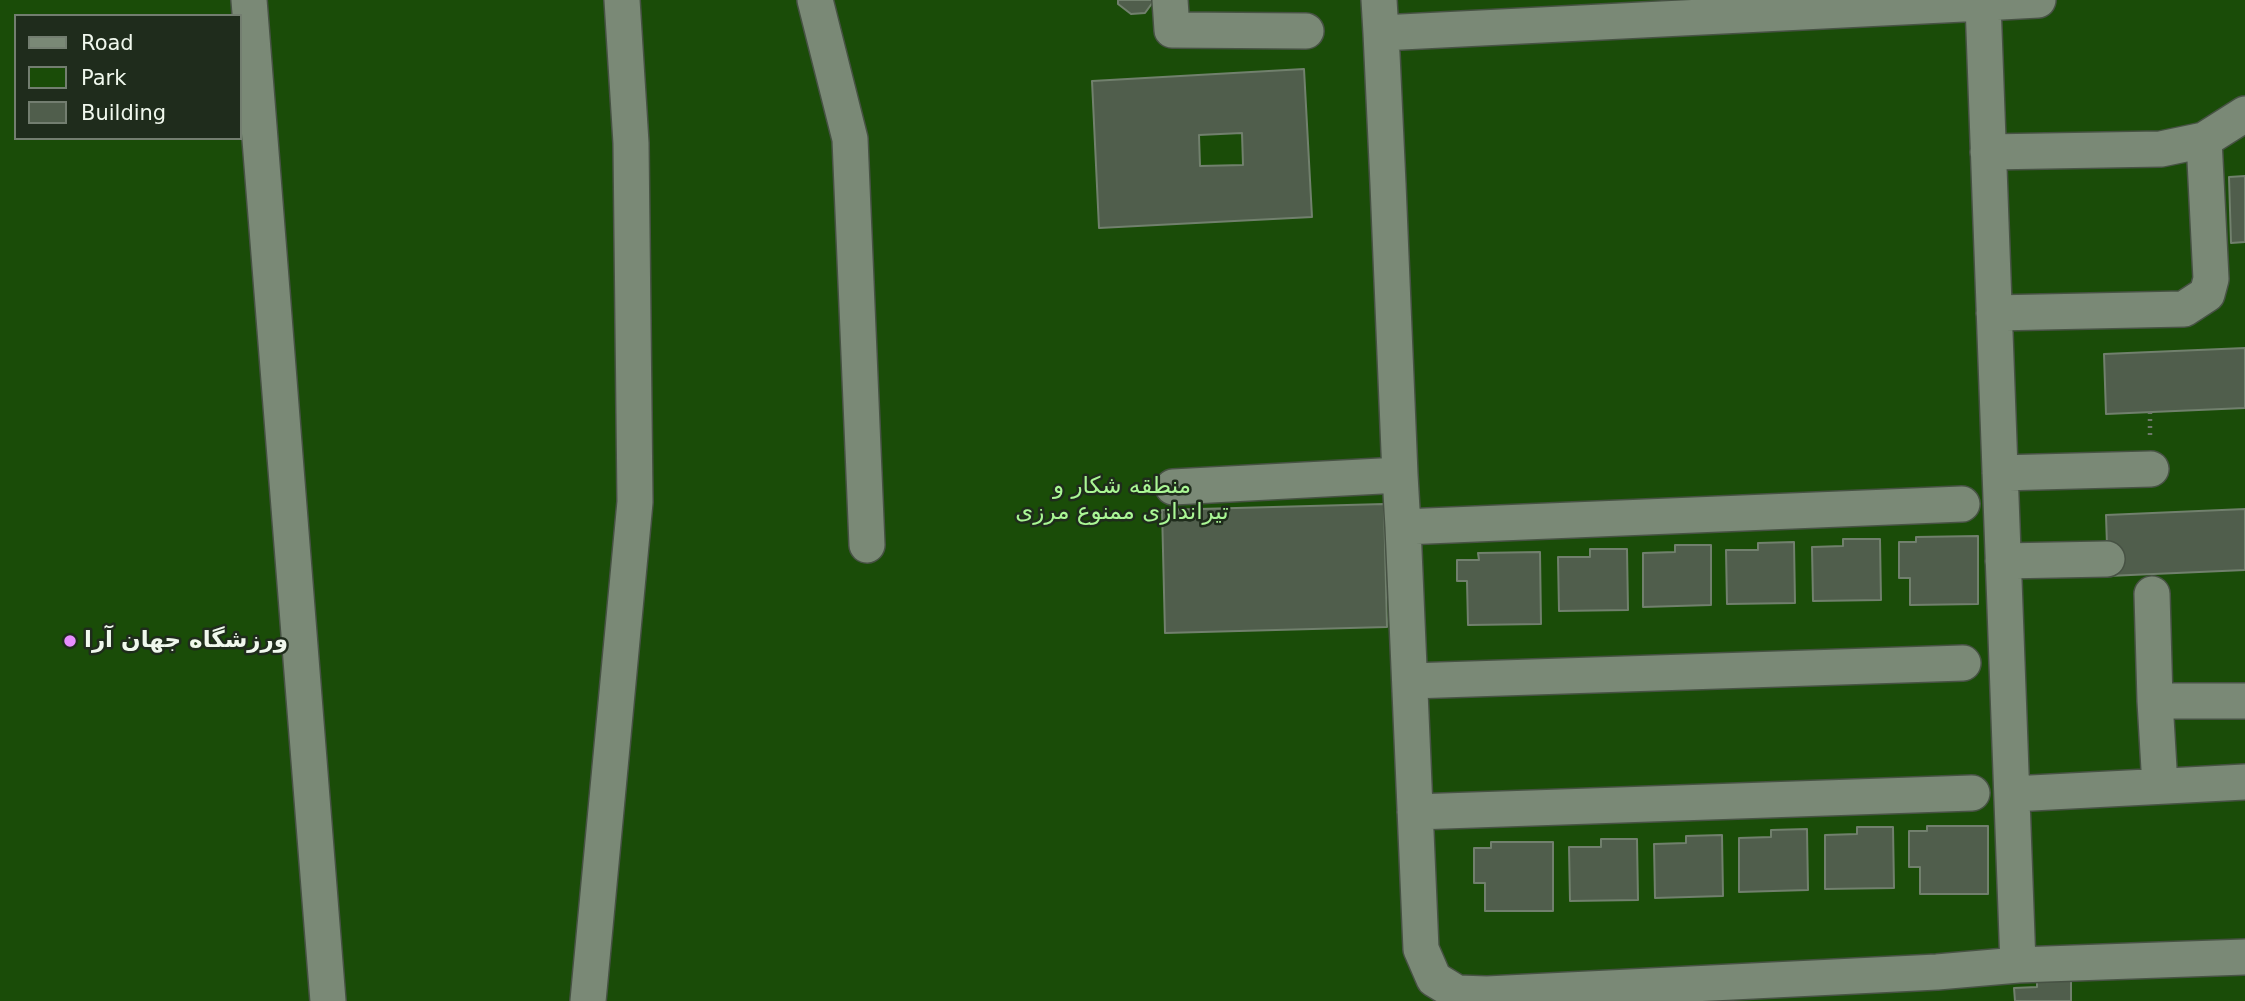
<!DOCTYPE html>
<html>
<head>
<meta charset="utf-8">
<style>
	body { margin:0 }
	#map { position:relative; width:2245px; height:1001px; overflow:hidden; background:#293626; font-family:"DejaVu Sans",sans-serif }
	canvas { display:block }
	.legend { position:absolute; left:14px; top:14px; width:228px; height:126px; box-sizing:border-box; background:#1f2c1c; border:2px solid #737e70; margin:0; padding:9px 12px; list-style:none; font-size:21px; color:#f0f8ed }
	.legend li { display:flex; align-items:center; gap:14px; height:35px }
	.legend b { width:35px; border:2px solid #737e70 }
</style>
</head>
<body>
<div id="map">
<canvas width="2245" height="1001"></canvas>
<ul class="legend">
<li><b style="height:9px;background:#7a8976"></b>Road</li>
<li><b style="height:19px;background:#1a4c08"></b>Park</li>
<li><b style="height:19px;background:#505e4c"></b>Building</li>
</ul>
</div>
<script>
const ctx = document.querySelector('canvas').getContext('2d');
ctx.lineJoin = 'round';
function fill(path, color) { ctx.fillStyle = color; ctx.fill(path, 'evenodd'); }
const poly = rows => new Path2D(rows.map(r => 'M' + r).join(''));
function strokePath(path, color, width, dash) { ctx.strokeStyle = color; ctx.lineWidth = width; ctx.lineCap = dash ? 'butt' : 'round'; ctx.setLineDash(dash || []); ctx.stroke(path); }
function drawText(font, color, halo, rows, align = 'center') {
  ctx.font = font + ' "DejaVu Sans",Cairo,sans-serif'; ctx.lineWidth = 5; ctx.setLineDash([]); ctx.textBaseline = 'middle'; ctx.strokeStyle = halo; ctx.fillStyle = color; for (const [text, x, y, turn = 0] of rows) {
    ctx.save(); ctx.translate(x, y); ctx.rotate((+turn || 0) * Math.PI / 180); ctx.textAlign = isNaN(turn) ? turn : align; if (halo) ctx.strokeText(text, 0, 0); ctx.fillText(text, 0, 0); ctx.restore();
  }
}
fill(poly([
	[0,0,2245,0,2245,1001,0,1001],
	[16,16,240,16,240,138,16,138]
]), '#1a4c08');
const building = poly([
	[1118,0,1153,0,1153,2,1145,13,1131,14,1118,4,1118,0],
	[1304,69,1312,217,1099,228,1092,81,1304,69],
	[1242,133,1243,165,1200,166,1199,135,1242,133],
	[2245,176,2245,242,2231,243,2229,177,2245,176],
	[2245,348,2245,408,2106,414,2104,354,2245,348],
	[1384,504,1387,627,1165,633,1162,510,1384,504],
	[2245,509,2245,570,2108,576,2106,515,2245,509],
	[1978,536,1978,604,1910,605,1910,578,1899,578,1899,542,1916,542,1916,537,1978,536],
	[1843,539,1880,539,1881,600,1813,601,1812,547,1843,546,1843,539],
	[1794,542,1795,603,1727,604,1726,550,1758,550,1758,543,1794,542],
	[1675,545,1711,545,1711,605,1643,607,1643,553,1675,552,1675,545],
	[1590,549,1627,549,1628,610,1559,611,1558,557,1590,557,1590,549],
	[1540,552,1541,624,1468,625,1467,581,1457,581,1457,560,1479,560,1478,553,1540,552],
	[1927,826,1988,826,1988,894,1920,894,1920,867,1909,867,1909,831,1927,831,1927,826],
	[1857,827,1893,827,1894,888,1825,889,1825,835,1857,834,1857,827],
	[1807,829,1808,890,1739,892,1739,838,1771,837,1771,830,1807,829],
	[1722,835,1723,896,1655,898,1654,844,1686,843,1686,836,1722,835],
	[1601,839,1637,839,1638,900,1570,901,1569,847,1601,847,1601,839],
	[1491,842,1553,842,1553,911,1485,911,1485,883,1474,883,1474,848,1491,848,1491,842],
	[2037,980,2071,980,2071,1001,2015,1001,2014,988,2037,987,2037,980]
]);
fill(building, '#505e4c');
strokePath(building, '#71806d', 2);
const minor = poly([
	[249,0,328,1001],
	[815,0,850,139,867,545],
	[1170,0,1172,30,1306,31],
	[1379,0,1381,33,1388,184,1400,475,1403,527,1421,949,1434,979,1457,993,1487,994,1937,972,2018,965,1983,3,1381,33],
	[1983,3,2038,0],
	[2204,140,2245,114],
	[1988,152,2161,149,2204,140,2211,279,2207,294,2184,309,1994,313],
	[2000,473,2151,469],
	[1173,487,1400,475],
	[1403,527,1962,504],
	[2003,561,2107,559],
	[2152,594,2155,701],
	[1410,681,1963,663],
	[2160,786,2155,701,2245,701],
	[2012,794,2245,782],
	[1415,812,1972,793],
	[2018,965,2245,957],
	[588,1001,635,502,631,143,622,0]
]);
strokePath(minor, '#475244', 38);
strokePath(poly([
	[2150,412,2150,436]
]), '#6d786a', 4.5, [2, 5]);
strokePath(minor, '#7a8976', 35);
for (const [x, y, r, color] of [
	[70,641,7,"#e88eff"]
]) { const dot = new Path2D(); dot.arc(x, y, r, 0, 2 * Math.PI); ctx.fillStyle = color; ctx.fill(dot); strokePath(dot, '#1f2c1c', 2.5); }
drawText('23px', '#aaf795', '#1f2c1c', [
	["منطقه شکار و",1122,487],
	["تیراندازی ممنوع مرزی",1122,513]
]);
drawText('bold 23px', '#f0f8ed', '#1f2c1c', [
	["ورزشگاه جهان آرا",84,641]
], 'left');
</script>
</body>
</html>
